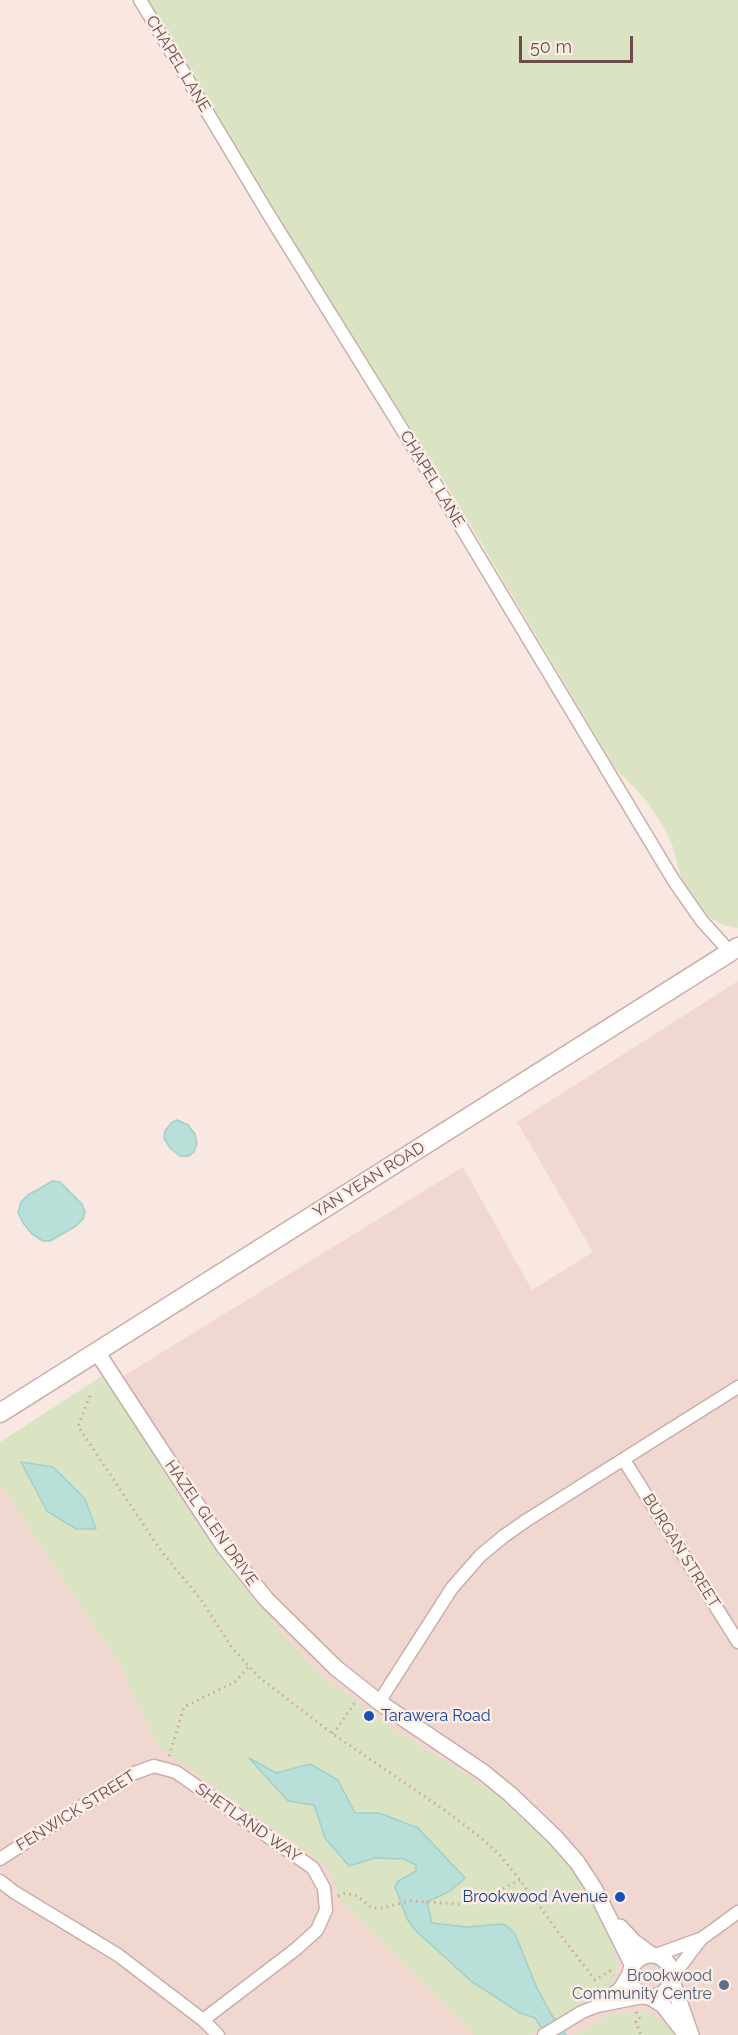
<!DOCTYPE html>
<html>
<head>
<meta charset="utf-8">
<style>
	body { margin:0 }
	#map { position:relative; width:738px; height:2035px; overflow:hidden; background:#f9e8e1; font-family:Raleway,sans-serif }
	canvas { display:block }
	.scale { position:absolute; left:519px; top:36px; width:114px; height:27px; box-sizing:border-box; border:3px solid #6d4d4b; border-top:0; padding-left:8px; font-size:18px; line-height:21px; white-space:nowrap; color:#6d4d4b; -webkit-text-stroke:4px #fdede7; paint-order:stroke }
</style>
</head>
<body>
<div id="map">
<canvas width="738" height="2035"></canvas>
<div class="scale">50 m</div>
</div>
<script>
const ctx = document.querySelector('canvas').getContext('2d');
ctx.lineJoin = 'round';
function fill(path, color) { ctx.fillStyle = color; ctx.fill(path, 'evenodd'); }
const poly = rows => new Path2D(rows.map(r => 'M' + r).join(''));
function strokePath(path, color, width, dash) { ctx.strokeStyle = color; ctx.lineWidth = width; ctx.lineCap = dash ? 'butt' : 'round'; ctx.setLineDash(dash || []); ctx.stroke(path); }
function drawText(font, color, halo, rows, align = 'center') {
  ctx.font = font + ' Raleway,sans-serif'; ctx.lineWidth = 5; ctx.setLineDash([]); ctx.textBaseline = 'middle'; ctx.strokeStyle = halo; ctx.fillStyle = color; for (const [text, x, y, turn = 0] of rows) {
    ctx.save(); ctx.translate(x, y); ctx.rotate((+turn || 0) * Math.PI / 180); ctx.textAlign = isNaN(turn) ? turn : align; if (halo) ctx.strokeText(text, 0, 0); ctx.fillText(text, 0, 0); ctx.restore();
  }
}
fill(poly([
	[738,981,738,2035,0,2035,0,1452,463,1167,532,1290,593,1252,517,1122]
]), '#f0d8d1');
fill(poly([
	[148,0,738,0,738,928,723,925,710,918,698,905,682,882,673,847,663,826,646,800,615,768,449,489,307,264],
	[102,1376,237,1579,293,1646,319,1673,397,1731,472,1778,505,1801,524,1818,573,1869,602,1917,614,1949,617,1963,616,1977,608,1989,531,2035,474,2035,339,1899,329,1868,157,1746,120,1665,0,1483,0,1442],
	[647,2012,670,2025,675,2035,576,2035,611,2014]
]), '#dbe4c2');
const water = poly([
	[177,1120,188,1125,195,1134,197,1144,194,1152,189,1156,180,1156,170,1148,164,1138,165,1131,171,1123,177,1120],
	[53,1181,60,1182,82,1204,85,1212,83,1219,76,1226,50,1241,43,1241,32,1234,23,1223,18,1212,21,1202,28,1195,53,1181],
	[21,1462,53,1467,85,1499,96,1529,76,1529,47,1511,21,1462],
	[249,1758,276,1773,310,1764,338,1780,355,1813,379,1813,418,1828,465,1878,450,1891,427,1902,432,1923,467,1927,503,1924,508,1927,515,1934,537,1988,550,2012,566,2035,546,2035,535,2018,520,2013,471,1981,415,1930,407,1919,395,1887,397,1882,416,1871,416,1865,404,1859,375,1858,349,1866,325,1838,314,1805,288,1801,249,1758]
]);
fill(water, '#b8e0d9');
strokePath(water, '#a0d0c9', 1.5);
const minor = poly([
	[140,0,269,215,410,442,674,881,702,921,730,952],
	[624,1460,738,1642],
	[379,1702,452,1588,481,1555,504,1536,527,1520,738,1387],
	[0,1859,132,1774,154,1766,176,1772,313,1868,324,1888,326,1910,317,1930,296,1949,203,2020],
	[0,1881,14,1892,118,1955,203,2020,218,2035],
	[656,1955,700,1939],
	[672,1977,701,1939,738,1912],
	[601,2003,620,1988,631,1969],
	[544,2035,582,2012,597,2006,648,1996]
]);
const tertiary = poly([
	[97,1352,223,1545,266,1599,336,1668,379,1702,483,1772,510,1794,555,1837,577,1862,594,1888,633,1966],
	[620,1927,634,1942,652,1955],
	'630 1976a21 21 0 1 1 42 0a21 21 0 1 1-42 0Z',
	[672,1981,691,2035],
	[650,1997,663,2005,686,2035]
]);
const secondary = poly([
	[0,1413,738,947]
]);
strokePath(minor, '#c8aeaa', 15);
strokePath(tertiary, '#c8aeaa', 18);
strokePath(secondary, '#cdafaa', 21);
strokePath(poly([
	[90,1396,78,1426,161,1551,202,1601,232,1648,260,1678,333,1734,446,1811,480,1837,499,1854,520,1880,565,1941,595,1980,610,1971,613,1976],
	[333,1734,356,1701],
	[169,1756,184,1707,235,1682,249,1666],
	[338,1896,345,1893,357,1896,372,1908,382,1908,410,1901,459,1904,478,1901,520,1880],
	[636,2012,640,2019,636,2022,641,2035]
]), '#cfa4a0', 3, [1.5, 4.5]);
strokePath(minor, '#fff', 12);
strokePath(tertiary, '#fff', 15);
strokePath(secondary, '#fff', 18);
for (const [x, y, r, color] of [
	[369,1716,6,"#1a4fb4"],
	[620,1897,6,"#1a4fb4"],
	[724,1985,6,"#5c6f8a"]
]) { const dot = new Path2D(); dot.arc(x, y, r, 0, 2 * Math.PI); ctx.fillStyle = color; ctx.fill(dot); strokePath(dot, '#fdede7', 2); }
drawText('16px', '#6d4d4b', '#fdede7', [
	["CHAPEL LANE",178,64,59],
	["CHAPEL LANE",432,479,59],
	["YAN YEAN ROAD",369,1180,-32],
	["HAZEL GLEN DRIVE",211,1523,55],
	["BURGAN STREET",681,1551,58],
	["FENWICK STREET",76,1811,-32],
	["SHETLAND WAY",248,1823,35]
]);
drawText('16px', '#164399', '#fdede7', [
	["Tarawera Road",381,1716],
	["Brookwood Avenue",608,1897,"right"]
], 'left');
drawText('16px', '#4e5e75', '#fdede7', [
	["Brookwood",712,1976],
	["Community Centre",712,1994]
], 'right');
</script>
</body>
</html>
